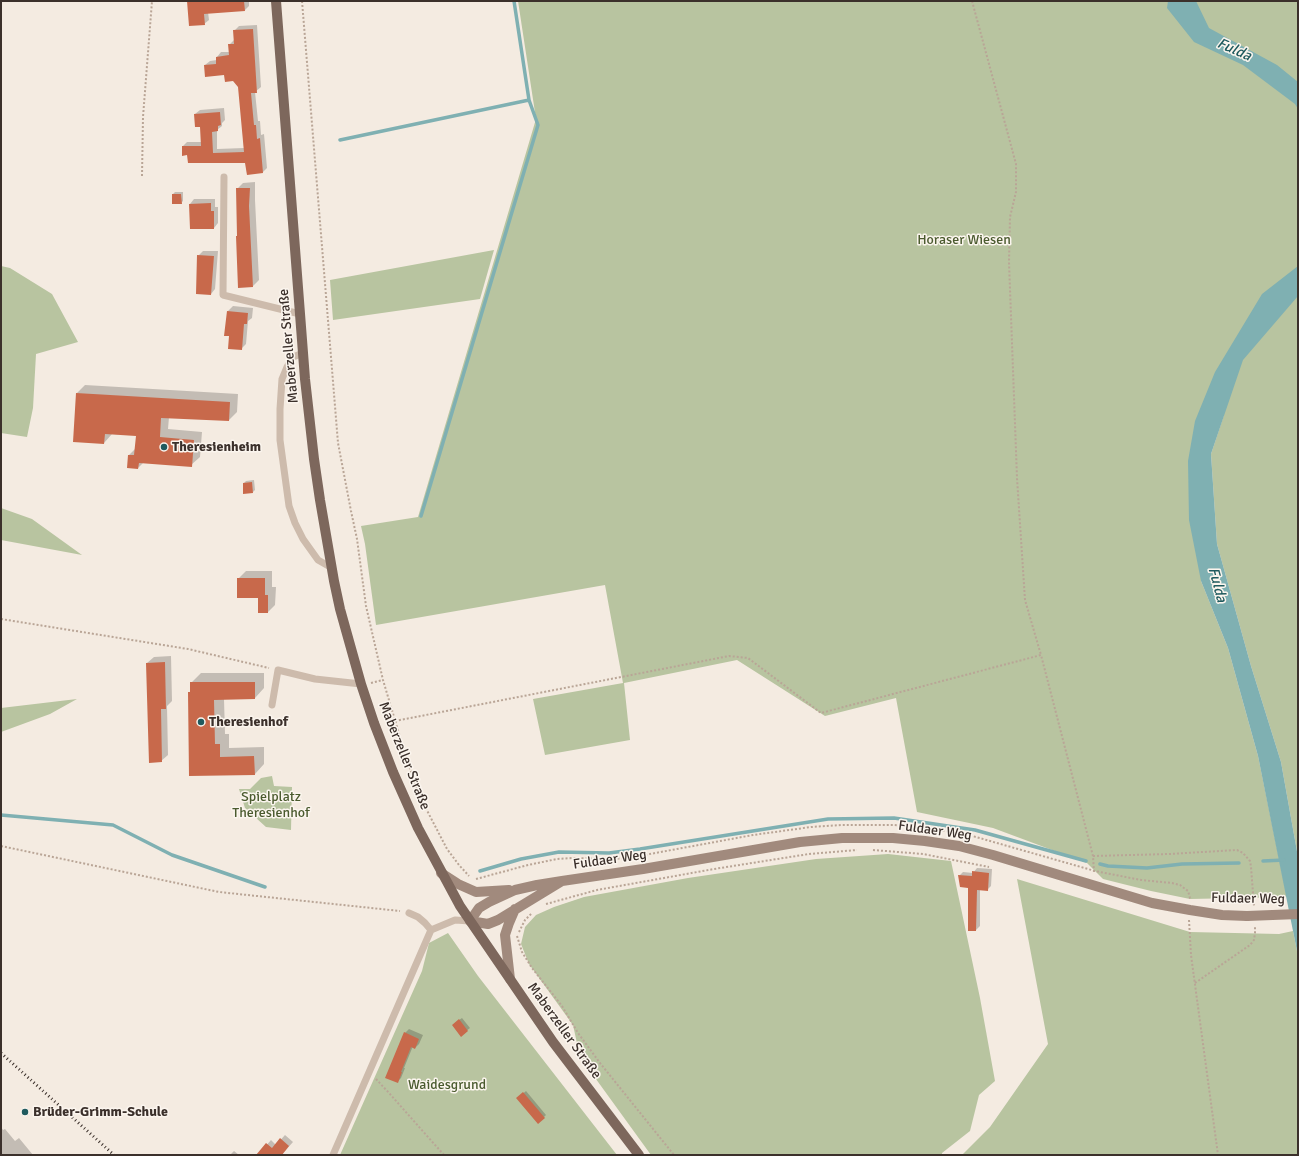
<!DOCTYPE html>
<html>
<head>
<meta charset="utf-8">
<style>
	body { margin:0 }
	#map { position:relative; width:1299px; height:1156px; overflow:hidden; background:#f4ebe1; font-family:Signika,sans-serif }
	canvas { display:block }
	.frame { position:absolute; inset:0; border:2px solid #3b302b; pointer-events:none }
</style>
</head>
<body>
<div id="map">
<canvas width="1299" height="1156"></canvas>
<div class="frame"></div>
</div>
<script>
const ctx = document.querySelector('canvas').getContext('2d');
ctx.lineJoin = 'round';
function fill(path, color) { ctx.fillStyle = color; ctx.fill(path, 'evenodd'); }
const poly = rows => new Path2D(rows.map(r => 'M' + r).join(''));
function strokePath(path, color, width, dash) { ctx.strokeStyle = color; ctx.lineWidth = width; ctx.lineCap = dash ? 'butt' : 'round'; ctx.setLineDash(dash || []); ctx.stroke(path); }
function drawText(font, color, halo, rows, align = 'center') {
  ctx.font = font + ' Signika,sans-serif'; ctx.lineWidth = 3; ctx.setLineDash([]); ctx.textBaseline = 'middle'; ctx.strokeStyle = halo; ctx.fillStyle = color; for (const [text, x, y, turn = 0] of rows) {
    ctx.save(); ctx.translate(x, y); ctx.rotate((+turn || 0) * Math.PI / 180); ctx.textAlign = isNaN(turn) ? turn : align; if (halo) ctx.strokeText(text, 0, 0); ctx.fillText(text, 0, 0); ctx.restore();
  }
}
fill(poly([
	[518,1,1298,1,1298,857,1281,762,1251,666,1217,544,1211,454,1224,415,1203,426,1201,581,1228,648,1258,756,1287,897,1190,899,1151,891,1103,879,1087,863,993,828,917,812,896,698,825,716,737,660,624,683,630,740,545,755,533,699,623,683,605,585,376,625,365,544,361,526,418,517,536,119],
	[494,250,480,299,333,320,330,280],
	[1,266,10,268,52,294,78,342,36,354,33,408,27,437,1,433],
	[1,508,32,519,82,555,1,540],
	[77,699,50,714,1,732,1,708],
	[272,776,274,786,292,787,291,830,266,827,245,808,239,789,250,789,261,778],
	[888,854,951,861,980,998,995,1081,979,1095,970,1131,942,1153,942,1155,651,1155,580,1057,573,1025,529,964,521,944,525,927,536,915,554,907,584,897,688,878,816,859],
	[1017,879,1190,932,1279,934,1293,931,1298,956,1298,1155,962,1155,990,1127,1048,1044],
	[448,933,478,976,617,1155,340,1155,422,971,429,943]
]), '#b8c4a0');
fill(poly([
	[1168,1,1196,1,1209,28,1277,65,1298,82,1298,109,1295,104,1243,65,1194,42,1167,8],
	[1298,266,1298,296,1243,360,1211,454,1217,544,1251,666,1281,762,1298,857,1298,956,1258,756,1228,648,1201,581,1189,520,1188,461,1195,421,1215,372,1262,294]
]), '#7fb0b2');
fill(poly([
	[189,1,249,1,249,6,245,10,208,12,209,20,204,24],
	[257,25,261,87,255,92,258,121,260,121,261,135,264,134,267,168,263,172,247,174,246,162,188,154,183,146,187,142,202,142,201,126,195,114,200,110,224,108,225,120,222,123,222,126,217,130,217,149,244,148,239,86,234,80,225,74,205,65,210,61,217,60,217,57,221,52,230,52,229,45,234,40,234,31,239,26],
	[255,182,255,200,259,280,253,286,238,236,237,189,243,183],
	[175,192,183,192,183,201,181,203,173,194],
	[194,199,215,199,215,207,218,207,218,223,214,228,190,204],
	[203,251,218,251,215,289,211,294,198,256],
	[233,306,253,308,252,318,248,321,246,344,241,349,231,336,225,335,228,311],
	[85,385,238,394,237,412,229,420,169,417,168,429,202,432,200,457,191,465,144,462,138,468,129,455,136,448,137,435,112,434,104,443,77,393],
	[254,480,255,490,253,492,244,483,246,481],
	[246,571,272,571,272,587,276,587,275,605,268,612,259,597,238,579],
	[171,656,172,701,167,706,168,755,161,761,147,663,154,657],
	[201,673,264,673,264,688,255,698,224,699,225,734,229,734,229,748,264,747,264,764,255,774,190,775,189,693,191,690,191,683],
	[977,868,992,869,991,886,987,890,980,889,980,926,976,930,969,887,959,876,963,872,973,873],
	[462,1018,470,1028,461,1035,455,1023],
	[409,1029,423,1035,419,1044,415,1048,413,1046,404,1068,405,1068,401,1078,397,1082,405,1033],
	[526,1091,546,1115,544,1117,518,1098],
	[1,1127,3,1130,5,1129,15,1141,19,1138,33,1155,1,1155],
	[285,1135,293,1142,285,1151,278,1155,258,1155,271,1140,276,1145],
	[234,1151,239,1155,230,1155]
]), '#0003');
strokePath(poly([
	[340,140,529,100],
	[421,516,538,125,529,100,514,1],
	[1,815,113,825,172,855,265,887],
	[1263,861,1284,860],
	[1100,864,1108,866,1147,868,1182,864,1239,863],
	[480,871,521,859,559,852,609,853,640,849,828,819,894,818,975,830,1086,861]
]), '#7fb0b2', 3.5);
fill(poly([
	[187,1,244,1,245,11,204,14,205,25,189,26],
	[253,29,257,93,251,93,254,125,256,125,257,139,260,138,263,173,247,175,245,163,188,163,187,155,182,156,182,146,201,146,200,127,195,127,194,114,220,112,221,125,218,126,218,131,212,132,213,153,244,152,238,87,233,81,225,82,224,75,205,77,204,65,216,64,216,57,229,55,228,44,234,44,233,30],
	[236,188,250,188,249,206,253,287,238,288,236,236,237,236],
	[172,194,181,194,182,204,172,204],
	[211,203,211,211,214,211,214,229,190,229,189,204],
	[197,255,214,256,211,295,196,294],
	[227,311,248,313,247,324,244,324,242,350,228,349,229,336,224,336],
	[76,393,230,402,229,421,161,418,160,437,194,440,192,467,139,463,138,469,127,468,128,455,134,455,136,436,105,434,104,444,73,442],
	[252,482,253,493,243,494,243,483],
	[237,578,265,578,265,595,268,595,268,613,258,613,258,598,237,598],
	[165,662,166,709,161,709,162,762,149,763,146,663],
	[190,682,255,682,255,699,214,700,215,744,220,744,220,757,254,756,255,775,189,776,188,692,190,692],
	[972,871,989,873,988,891,977,890,976,931,968,931,968,888,960,887,958,875,972,876],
	[459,1019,468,1031,461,1037,452,1025],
	[404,1032,419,1039,415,1049,411,1047,401,1072,402,1072,398,1083,385,1078],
	[523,1092,545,1118,538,1124,516,1098],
	[280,1138,289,1146,282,1155,256,1155,266,1143,272,1148]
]), '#c8694b');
strokePath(poly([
	[302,1,338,443,351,511,357,539,366,606,383,680,406,757,420,797,447,849,459,865,469,876],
	[972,1,1016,164,1016,192,1010,217,1009,262,1017,478,1025,600,1041,655],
	[142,176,143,117,152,1],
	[1,619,188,649,269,668],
	[371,683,383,680],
	[395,721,729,656,748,658,821,713,1041,655,1093,856,1094,872],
	[1,846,219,892,400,911],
	[873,850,923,854,989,867],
	[1093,856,1169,854,1237,850,1243,853,1250,861,1251,867,1254,906],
	[476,879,528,865,557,859,572,858,611,859,628,858,753,835,811,827,841,825,894,825,920,827,969,835,1095,871,1141,880,1172,883,1180,885,1188,891,1190,898,1192,899],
	[546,904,597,890,714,869,809,854,857,850],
	[1189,920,1191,955,1218,1155],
	[519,932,525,920,532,913],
	[517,936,522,952,532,968,562,1006,578,1033,600,1063,674,1155],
	[1195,983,1250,945,1254,940,1255,933,1255,927],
	[376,1079,389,1093,444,1155]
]), '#b9a596', 2, [2, 2]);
strokePath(poly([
	[224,177,223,295,300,314],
	[303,353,293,357,287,367,282,379,280,409,280,440,289,506,295,523,303,539,318,560,332,568],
	[272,705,278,670,315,679,361,684],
	[409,913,418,917,425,923,431,930],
	[333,1155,431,930,455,920,470,921]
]), '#cdbbac', 7);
strokePath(poly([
	[441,873,458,884,476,892,509,890],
	[562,881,498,920,488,924,470,921,479,908,489,902,515,890,537,885,562,881,643,869,800,842,842,838,893,838,925,841,959,846,993,855,1152,903,1190,910,1222,915,1247,916],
	[510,979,505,935,509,923,515,909]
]), '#a18a7d', 10);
strokePath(poly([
	[276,1,305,379,314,459,320,500,334,581,340,609,361,684,374,723,393,772,418,828,460,906,553,1042,639,1155]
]), '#7d675c', 10);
strokePath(poly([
	[1,1053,114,1155]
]), '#3b302b', 3, [1, 3]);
strokePath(poly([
	[1247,916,1298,914]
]), '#a18a7d', 10);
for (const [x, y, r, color] of [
	[164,447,4,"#1f5a5e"],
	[201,722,4,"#1f5a5e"],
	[25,1112,4,"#1f5a5e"]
]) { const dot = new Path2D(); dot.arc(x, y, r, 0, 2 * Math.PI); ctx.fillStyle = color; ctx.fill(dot); strokePath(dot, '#fbf5ee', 1.5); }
drawText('14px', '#4a5a2e', '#fbf5ee', [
	["Horaser Wiesen",964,240],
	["Spielplatz",271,797],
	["Theresienhof",271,813],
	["Waidesgrund",447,1085]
]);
drawText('14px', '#3b302b', '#fbf5ee', [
	["Maberzeller Straße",289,346,-95],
	["Maberzeller Straße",404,756,68],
	["Fuldaer Weg",935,831,8],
	["Fuldaer Weg",610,860,-8],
	["Fuldaer Weg",1248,899,1],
	["Maberzeller Straße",564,1031,54]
]);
drawText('bold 14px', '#3b302b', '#fbf5ee', [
	["Theresienheim",172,447],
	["Theresienhof",209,722],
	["Brüder-Grimm-Schule",33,1112]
], 'left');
drawText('italic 15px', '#1f5a5e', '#fbf5ee', [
	["Fulda",1234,50,24],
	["Fulda",1217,585,75]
]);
</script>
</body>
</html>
